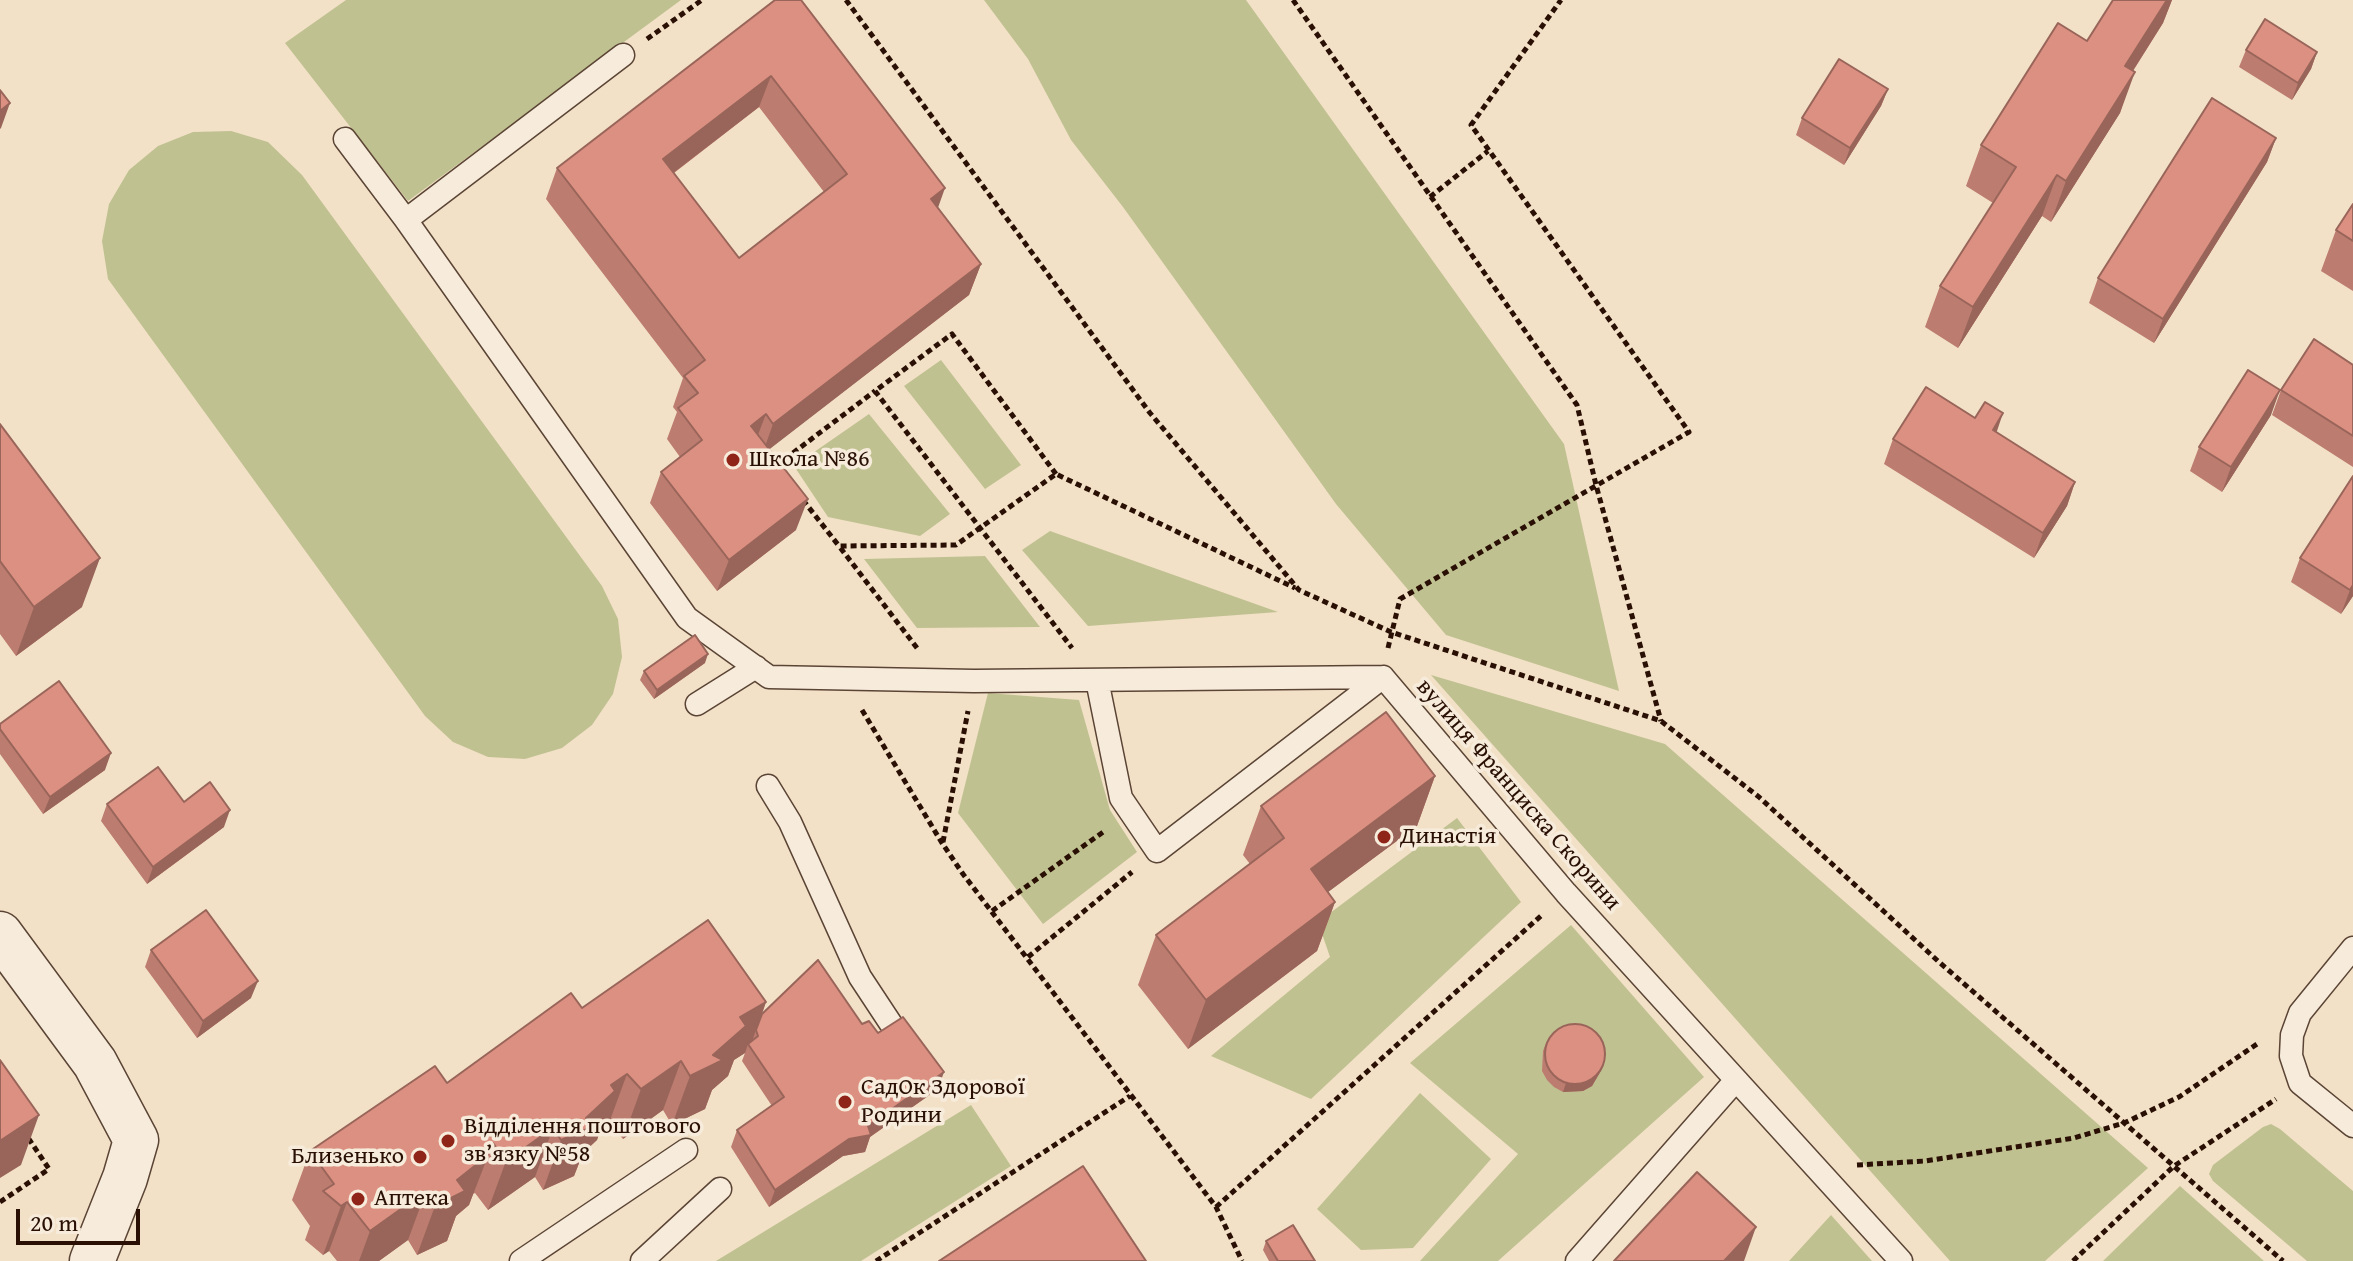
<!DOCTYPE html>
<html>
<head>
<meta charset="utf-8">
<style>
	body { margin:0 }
	#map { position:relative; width:2353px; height:1261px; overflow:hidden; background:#f2e1c7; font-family:"Gentium Book Plus",serif }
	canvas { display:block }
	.scale { position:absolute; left:16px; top:1209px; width:124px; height:36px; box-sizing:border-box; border:4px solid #290f04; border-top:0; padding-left:10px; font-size:24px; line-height:28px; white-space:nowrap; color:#290f04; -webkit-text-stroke:6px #f7ecdb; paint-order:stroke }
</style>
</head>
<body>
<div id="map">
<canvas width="2353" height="1261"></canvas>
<div class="scale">20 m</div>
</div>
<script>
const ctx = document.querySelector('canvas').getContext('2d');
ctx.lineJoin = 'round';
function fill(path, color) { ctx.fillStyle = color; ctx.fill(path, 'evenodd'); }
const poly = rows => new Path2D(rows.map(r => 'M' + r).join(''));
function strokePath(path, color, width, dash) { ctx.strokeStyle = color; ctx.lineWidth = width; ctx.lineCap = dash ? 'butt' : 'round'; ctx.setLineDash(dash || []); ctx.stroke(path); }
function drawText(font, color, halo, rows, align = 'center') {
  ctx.font = font + ' "Gentium Book Plus",serif'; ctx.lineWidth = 7; ctx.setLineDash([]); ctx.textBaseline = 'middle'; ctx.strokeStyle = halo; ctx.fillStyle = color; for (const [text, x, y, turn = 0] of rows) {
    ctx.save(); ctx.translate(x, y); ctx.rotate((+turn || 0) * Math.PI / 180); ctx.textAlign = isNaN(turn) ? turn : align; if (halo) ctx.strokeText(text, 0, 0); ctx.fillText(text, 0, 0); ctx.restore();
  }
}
fill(poly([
	[346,0,681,0,408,201,285,43],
	[984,0,1246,0,1564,444,1619,691,1446,635,1336,504,1123,207,1071,140,1028,59],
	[231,131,268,142,302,175,602,586,618,619,622,657,613,694,592,725,562,748,525,759,488,757,453,742,425,716,108,279,102,241,109,204,129,170,158,146,193,132],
	[941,360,1021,465,985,489,904,386],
	[869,414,950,514,920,536,828,517,794,466],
	[1050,531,1278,612,1088,626,1022,550],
	[985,556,1040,627,917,628,864,559],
	[1431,675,1665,744,2148,1168,2045,1261,1950,1261],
	[988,693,1079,700,1110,810,1137,852,1043,924,958,813],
	[1457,818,1521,902,1311,1099,1211,1056,1330,957,1318,922],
	[1571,925,1704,1077,1498,1261,1420,1261,1518,1154,1410,1063],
	[1420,1093,1491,1159,1413,1248,1361,1250,1317,1209],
	[971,1105,1011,1166,861,1261,716,1261],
	[2271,1124,2280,1129,2353,1191,2353,1261,2307,1261,2213,1181,2209,1174,2213,1165,2263,1127],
	[2180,1186,2264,1261,2103,1261],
	[1831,1215,1872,1261,1789,1261]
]), '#c0c191');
const service = poly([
	[345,139,406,220,687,618,769,677,974,681,1383,677,1566,893,1901,1261],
	[406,220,623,55],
	[1097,680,1121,798,1157,851,1383,677],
	[697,704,756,667],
	[768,786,790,822,860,977,891,1024],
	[2353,948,2300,1013,2292,1035,2291,1056,2300,1083,2353,1126],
	[521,1261,686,1150],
	[642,1261,720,1189],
	[1577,1261,1736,1080]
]);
const minor = poly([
	[0,934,95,1063,136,1140,125,1178,92,1261]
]);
strokePath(service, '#5b4435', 25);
strokePath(minor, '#5b4435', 47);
strokePath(poly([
	[846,0,1150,413,1299,590,1391,632,1661,721,1759,797,1939,962,2283,1261],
	[1293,0,1577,405,1596,485,1661,721],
	[647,39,702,0],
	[1430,197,1488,151],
	[777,465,875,391],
	[1056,474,952,334,875,391,1072,648],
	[803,500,839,546],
	[917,648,839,546,956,545,1056,474,1295,588],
	[1388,648,1400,599,1689,432,1471,125,1561,0],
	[862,710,942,843,963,874,1216,1207,1242,1261],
	[943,842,968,711],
	[992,911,1106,830],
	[1028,957,1132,872],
	[1857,1165,1925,1161,2074,1138,2124,1123,2179,1097,2260,1042],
	[0,1202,49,1169,27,1136],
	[1216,1207,1543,914],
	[876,1261,1130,1096],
	[2073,1261,2174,1166,2276,1099]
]), '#290f04', 5, [6, 4]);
strokePath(service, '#f7ecdb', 22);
strokePath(minor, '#f7ecdb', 44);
fill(poly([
	[775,0,981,264,969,295,769,449,796,530,717,591,650,503,661,472,680,457,667,439,677,412,673,407,683,378,546,199,557,168],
	[759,107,824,192,739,258,674,173],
	[2113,0,2172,0,2163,23,2133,71,2120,113,2051,222,2042,216,1958,348,1925,327,1940,286,1993,203,1966,186,1981,145,2087,41],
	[2246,50,2317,52,2311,69,2292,100,2239,67],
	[1888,89,1881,106,1844,165,1796,135,1802,118],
	[2276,138,2267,162,2154,343,2089,303,2098,278],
	[2353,204,2353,291,2321,271,2336,230],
	[2353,365,2353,467,2272,415,2281,390],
	[2271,415,2222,492,2190,471,2199,447],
	[0,424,82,607,16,656,0,634],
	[1996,432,2075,482,2067,506,2034,558,1884,464,1893,439],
	[2353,476,2353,596,2341,614,2291,582,2300,558],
	[705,663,654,699,640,680,644,671],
	[0,724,105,770,43,814,0,754],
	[1435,776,1417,826,1328,892,1335,902,1317,951,1188,1049,1138,985,1156,935,1250,864,1243,855,1261,806],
	[184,802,224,827,147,884,101,821,107,804],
	[151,950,251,998,197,1038,145,967],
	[766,1002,762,1014,862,1024,878,1033,938,1089,870,1137,865,1152,843,1156,769,1207,731,1147,737,1130,772,1106,742,1061,745,1053,734,1060,728,1076,712,1090,705,1109,672,1125,663,1110,623,1139,609,1123,601,1128,597,1140,583,1153,574,1176,543,1190,535,1177,488,1210,475,1193,473,1194,469,1205,456,1216,447,1241,417,1255,408,1240,379,1261,337,1261,329,1251,323,1255,305,1240,310,1226,292,1200,310,1151,447,1083],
	[1546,1043,1602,1069,1592,1086,1583,1091,1563,1092,1554,1087,1547,1080,1542,1071,1543,1051],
	[1266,1241,1315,1261,1269,1261,1263,1250]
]), '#bc7c6f');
fill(poly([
	[2167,0,2172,0,2163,23,2110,107,2125,66],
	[2317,52,2311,69,2292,100,2298,83],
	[2135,72,2120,113,2051,222,2066,181],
	[771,76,759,107,651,190,663,159],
	[1888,89,1881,106,1844,165,1850,148],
	[10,103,1,128,0,129,0,111],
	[2276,138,2267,162,2154,343,2163,319],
	[2057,175,2042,216,1958,348,1973,307],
	[945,188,934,219,931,199],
	[981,264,969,295,762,455,773,424],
	[2280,390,2271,415,2222,492,2231,467],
	[2003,413,1995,437,1993,430],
	[766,414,754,445,751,426],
	[2075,482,2067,506,2034,558,2043,533],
	[808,499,796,530,717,591,729,560],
	[100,558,82,607,16,656,34,607],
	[2353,585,2353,596,2341,614,2350,590],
	[708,654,705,663,654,699,657,690],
	[111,753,105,770,43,814,50,797],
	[1435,776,1417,826,1293,918,1311,869],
	[230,810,224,827,147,884,153,867],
	[1335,902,1317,951,1188,1049,1206,1000],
	[258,981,251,998,197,1038,203,1021],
	[766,1002,750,1047,748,1044,745,1053,734,1060,728,1076,712,1090,705,1109,672,1125,690,1076,713,1055,740,1017],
	[1605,1060,1602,1069,1592,1086,1583,1091,1563,1092,1566,1083],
	[681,1061,663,1110,623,1139,641,1089],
	[944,1072,938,1089,870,1137,865,1152,843,1156,769,1207,775,1190],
	[627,1074,609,1123,601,1128,597,1140,583,1153,574,1176,543,1190,561,1140,611,1085],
	[39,1115,21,1165,0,1178,0,1141],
	[553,1128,535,1177,488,1210,506,1161],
	[493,1143,469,1205,456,1216,447,1241,417,1255,435,1206,483,1149],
	[426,1191,408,1240,379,1261,359,1261,370,1231],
	[347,1202,329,1251,323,1255,341,1206],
	[1756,1227,1744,1261,1724,1261]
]), '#99655a');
const building = poly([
	[775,0,801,0,945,188,931,199,981,264,773,424,766,414,751,426,808,499,729,560,661,472,702,440,678,408,698,393,684,376,705,360,557,168,775,0],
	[771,76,847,174,739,258,663,159,771,76],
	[2113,0,2167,0,2125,66,2135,72,2066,181,2057,175,1973,307,1940,286,2016,167,1981,145,2058,23,2087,41,2113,0],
	[2265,19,2317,52,2298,83,2246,50,2265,19],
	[1839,59,1888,89,1850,148,1802,118,1839,59],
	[0,90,10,103,0,111,0,90],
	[2212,98,2276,138,2163,319,2098,278,2212,98],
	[2353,204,2353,241,2336,230,2353,204],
	[2314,339,2353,365,2353,436,2281,390,2314,339],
	[2248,370,2280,390,2231,467,2199,447,2248,370],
	[1926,387,1975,418,1985,402,2003,413,1993,430,2075,482,2043,533,1893,439,1926,387],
	[0,424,100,558,34,607,0,561,0,424],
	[2353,476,2353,585,2350,590,2300,558,2353,476],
	[695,635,708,654,657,690,644,671,695,635],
	[59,681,111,753,50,797,0,729,0,724,59,681],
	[1386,712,1435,776,1311,869,1335,902,1206,1000,1156,935,1284,838,1261,806,1386,712],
	[158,767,184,802,210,782,230,810,153,867,107,804,158,767],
	[206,910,258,981,203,1021,151,950,206,910],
	[708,920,766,1002,740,1017,746,1026,713,1055,723,1060,690,1076,681,1061,641,1089,627,1074,611,1085,615,1091,586,1118,592,1127,561,1140,553,1128,506,1161,493,1143,483,1149,487,1156,457,1180,465,1191,435,1206,426,1191,370,1231,347,1202,341,1206,323,1191,334,1184,310,1151,435,1066,447,1083,571,993,582,1008,708,920],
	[818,960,862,1024,869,1021,878,1033,903,1017,944,1072,868,1126,871,1135,849,1139,775,1190,737,1130,784,1097,748,1044,758,1036,756,1030,762,1014,818,960],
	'1545 1054a30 30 0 1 1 60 0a30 30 0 1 1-60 0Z',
	[0,1060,39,1115,0,1141,0,1060],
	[1083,1166,1146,1261,939,1261,1083,1166],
	[1697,1172,1756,1227,1724,1261,1614,1261,1697,1172],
	[1293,1225,1315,1261,1278,1261,1266,1241,1293,1225]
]);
fill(building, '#db9081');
strokePath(building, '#99655a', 2);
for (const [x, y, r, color] of [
	[733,460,8,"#8f2418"],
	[1384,837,8,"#8f2418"],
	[845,1102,8,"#8f2418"],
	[448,1141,8,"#8f2418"],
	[420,1157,8,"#8f2418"],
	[358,1199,8,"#8f2418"]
]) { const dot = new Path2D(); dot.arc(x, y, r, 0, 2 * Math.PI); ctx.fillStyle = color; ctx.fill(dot); strokePath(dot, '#f7ecdb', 3); }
drawText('24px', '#290f04', '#f7ecdb', [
	["Школа №86",749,460],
	["Династія",1400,837],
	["СадОк Здорової",861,1088],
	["Родини",861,1116],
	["Відділення поштового",464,1127],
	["зв’язку №58",464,1155],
	["Близенько",404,1157,"right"],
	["Аптека",374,1199]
], 'left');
drawText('24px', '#290f04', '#f7ecdb', [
	["вулиця Франциска Скорини",1518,795,49]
]);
</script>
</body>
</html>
